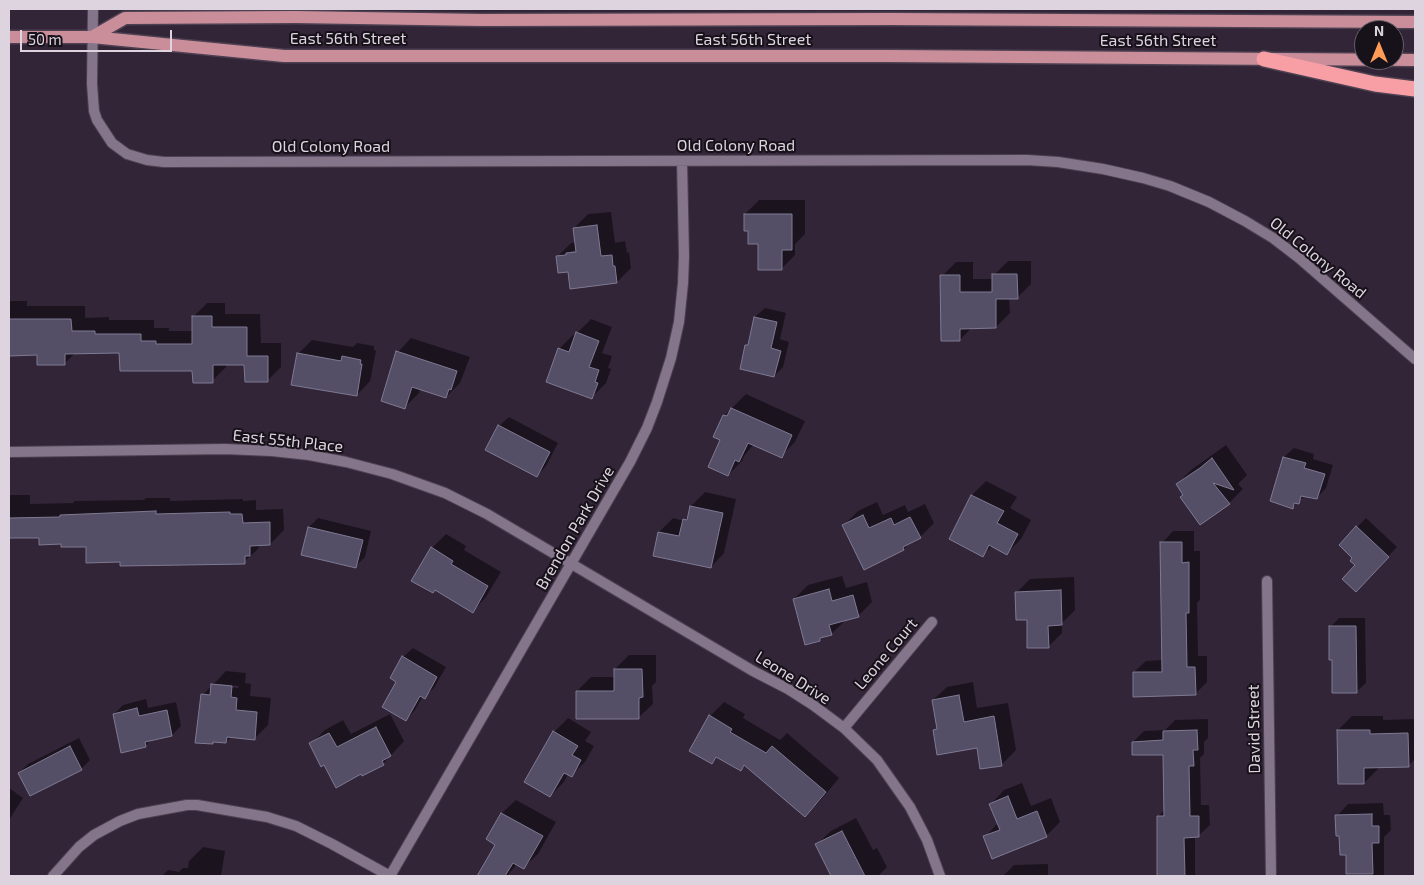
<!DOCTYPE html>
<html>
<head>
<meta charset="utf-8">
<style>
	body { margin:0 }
	#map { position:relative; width:1424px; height:885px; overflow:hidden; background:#332538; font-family:"Exo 2",sans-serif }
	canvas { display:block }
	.frame { position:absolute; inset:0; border:10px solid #ddd4e0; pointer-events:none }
	.north { position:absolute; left:1354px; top:20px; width:50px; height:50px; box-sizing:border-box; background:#171119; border:1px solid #665f69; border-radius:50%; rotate:0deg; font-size:14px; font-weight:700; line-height:20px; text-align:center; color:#ddd4e0 }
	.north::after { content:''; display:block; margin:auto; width:18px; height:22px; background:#fe9c57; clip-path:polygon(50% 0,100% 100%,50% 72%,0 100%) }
	.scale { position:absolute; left:20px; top:30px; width:152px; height:22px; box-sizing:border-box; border:2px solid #ddd4e0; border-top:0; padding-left:6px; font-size:15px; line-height:18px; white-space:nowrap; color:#ddd4e0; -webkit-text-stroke:4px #171119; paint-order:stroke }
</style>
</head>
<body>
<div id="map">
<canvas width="1424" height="885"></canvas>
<div class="frame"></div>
<div class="north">N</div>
<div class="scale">50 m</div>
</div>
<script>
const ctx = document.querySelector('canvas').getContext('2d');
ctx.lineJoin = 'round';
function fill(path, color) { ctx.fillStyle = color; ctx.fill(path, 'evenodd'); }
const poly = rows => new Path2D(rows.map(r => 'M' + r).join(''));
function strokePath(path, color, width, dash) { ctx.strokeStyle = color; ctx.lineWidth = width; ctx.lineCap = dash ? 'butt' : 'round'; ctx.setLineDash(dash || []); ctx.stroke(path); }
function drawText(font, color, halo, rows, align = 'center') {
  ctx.font = font + ' "Exo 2",sans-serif'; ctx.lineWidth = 4; ctx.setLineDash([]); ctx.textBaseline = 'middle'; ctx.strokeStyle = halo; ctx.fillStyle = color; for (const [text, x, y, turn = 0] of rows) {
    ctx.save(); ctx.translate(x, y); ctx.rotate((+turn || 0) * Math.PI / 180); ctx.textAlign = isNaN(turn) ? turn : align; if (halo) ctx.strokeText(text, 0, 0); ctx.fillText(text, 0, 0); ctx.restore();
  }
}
fill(poly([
	[759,200,805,200,805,234,795,244,795,255,781,269,749,230,745,214],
	[611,212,615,243,625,241,627,253,629,252,631,268,617,282,569,271,557,257,571,243,576,242,574,228,588,214],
	[582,250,582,252,571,254,571,251],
	[1008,261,1031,261,1031,284,1017,298,1009,298,1010,313,996,327,972,327,960,340,942,276,956,262,973,262,973,279,994,279,994,275],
	[9,301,27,301,27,306,85,306,85,318,109,317,109,320,154,320,154,328,169,328,169,331,193,331,193,317,207,303,225,303,225,314,260,314,261,343,281,343,281,367,267,381,246,364,226,364,226,367,212,381,194,369,121,352,76,352,64,364,38,354,9,355],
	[765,308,786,313,780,339,789,342,783,367,774,376,747,346,749,343,755,317],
	[591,319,612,327,602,353,612,356,608,368,611,369,606,383,592,397,559,349,573,335,576,336,577,333],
	[411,338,470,357,460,383,446,397,420,388,419,393,405,407,398,352],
	[312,340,353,347,357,343,374,346,374,350,376,351,370,381,357,395,298,354],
	[746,394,805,421,795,442,781,456,754,444,744,456,742,461,728,475,721,439,724,416],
	[509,417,558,443,546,466,537,476,499,426],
	[1226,445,1247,475,1238,484,1243,489,1229,503,1184,495,1177,484,1191,470],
	[1294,448,1314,454,1313,459,1333,465,1326,488,1317,498,1306,495,1292,507,1271,500,1284,457],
	[986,481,1017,497,1010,508,1031,520,1021,539,1007,553,992,546,983,555,951,538,972,495],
	[705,492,736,499,724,553,711,567,659,532,673,518,684,521,690,514,691,506],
	[9,495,30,495,30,504,73,503,75,501,144,500,146,498,170,498,170,501,243,499,243,501,256,500,256,510,283,509,284,530,270,544,260,544,258,549,244,562,122,561,87,545,62,543,40,537,10,537,9,539],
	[877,502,883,515,905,505,908,512,925,504,934,523,920,537,911,541,904,549,844,525,858,511],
	[318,518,371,531,365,557,356,566,309,527],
	[1366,518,1397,547,1356,590,1357,565,1354,558,1340,545],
	[1173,531,1194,531,1194,551,1200,551,1200,600,1197,603,1198,656,1207,656,1207,682,1195,694,1134,672,1146,661,1163,660,1162,543],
	[446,534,466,546,464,550,501,572,486,597,473,611,432,548],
	[842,576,846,588,867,582,872,602,858,616,846,620,831,634,824,636,820,640,794,599,808,585],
	[1074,577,1075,610,1062,623,1062,633,1048,647,1028,619,1016,593,1030,579],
	[1339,618,1365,618,1366,683,1356,692,1330,627],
	[413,648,446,667,434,688,424,697,423,696,415,710,406,720,398,682,403,657],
	[629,655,656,655,656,682,652,686,653,704,639,717,577,691,591,677,616,677,615,669],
	[226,671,246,673,245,683,251,684,250,696,271,698,268,725,254,739,231,737,226,742,215,741,213,743,203,695],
	[220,684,239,686,238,688,217,686],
	[973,682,977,708,1008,703,1016,750,1002,764,981,768,978,746,934,731,938,727,933,700,947,687],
	[146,699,148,708,176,702,181,726,172,735,151,740,145,746,114,714,123,705],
	[724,702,745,714,743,718,780,740,787,733,839,778,819,802,805,816,746,764,741,769,718,756,712,762,710,716],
	[390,714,404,741,383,764,362,775,361,772,324,763,311,744,325,730,343,720,351,734],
	[1352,716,1383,716,1383,720,1415,719,1415,759,1409,765,1378,766,1378,769,1364,783,1338,730],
	[568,718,591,732,585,741,594,746,585,762,571,775,568,774,564,782,550,796,554,732],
	[1208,719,1208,738,1204,742,1204,754,1200,758,1201,805,1209,805,1210,825,1198,836,1195,836,1195,876,1159,876,1158,817,1165,809,1164,754,1133,742,1144,731,1165,730,1175,720],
	[79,738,90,760,81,769,19,773,28,764],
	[1022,783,1031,806,1051,798,1060,822,1046,836,985,837,998,823,991,804,1004,790],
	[9,788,23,798,9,820],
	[516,800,556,822,538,854,524,867,517,864,507,876,490,876,482,871,497,844,487,839,502,813],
	[1383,803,1384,815,1390,815,1391,830,1384,837,1384,876,1348,876,1347,853,1337,816,1348,804],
	[856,818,873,850,877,848,887,867,878,876,832,876,817,844,831,831],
	[203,847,225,851,221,876,162,876,168,870,179,872,183,868,188,868,189,861],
	[1048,864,1048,876,1003,876,1014,865]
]), '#0007');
const building = poly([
	[744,214,792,214,792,250,782,250,782,270,758,270,758,244,748,244,748,231,744,231,744,214],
	[597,225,601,256,612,255,613,266,615,266,617,283,570,289,568,272,558,273,556,256,566,255,566,253,576,252,573,228,597,225],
	[992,274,1017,274,1018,299,996,299,996,328,960,329,960,341,941,341,940,275,960,275,960,292,992,292,992,274],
	[192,316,212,316,212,327,247,327,247,356,268,356,268,382,245,382,244,365,213,365,213,383,193,383,192,371,120,371,119,353,65,354,65,365,37,365,37,355,9,356,9,319,71,319,72,331,95,331,95,334,141,334,141,341,156,341,156,344,192,344,192,316],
	[754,317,777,322,771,348,781,351,774,377,740,369,745,345,748,345,754,317],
	[576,332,599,341,589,367,599,370,595,382,598,383,592,399,546,382,558,348,569,352,576,332],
	[396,351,457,371,451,390,449,389,446,398,412,387,405,409,381,401,396,351],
	[297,353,341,361,342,356,361,360,360,364,362,364,357,396,291,385,297,353],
	[731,408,792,435,782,458,748,443,739,462,735,460,728,476,708,467,720,440,713,437,723,415,727,416,731,408],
	[498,425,550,452,537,477,485,450,498,425],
	[1283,457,1306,463,1304,468,1325,474,1317,499,1301,496,1299,504,1294,503,1293,509,1270,501,1283,457],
	[1212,458,1234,490,1213,483,1230,504,1200,525,1180,497,1183,495,1176,484,1200,468,1212,458],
	[971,495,1004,511,997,523,1018,534,1007,555,989,545,983,557,949,539,971,495],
	[690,506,723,513,711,568,653,556,658,532,679,536,683,519,687,520,690,506],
	[156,511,156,514,230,512,230,514,242,514,243,523,270,522,270,545,250,546,250,556,245,556,245,564,120,566,120,562,86,563,86,547,61,547,61,544,39,545,39,538,9,538,9,518,60,517,60,515,156,511],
	[863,515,869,528,891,518,894,525,910,517,921,538,903,547,904,550,864,570,842,525,863,515],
	[1356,526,1389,557,1356,592,1342,579,1355,565,1350,561,1352,558,1339,545,1356,526],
	[308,527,363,540,356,568,301,555,308,527],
	[1160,542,1182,542,1182,563,1189,562,1189,613,1186,613,1187,667,1195,667,1196,695,1133,697,1133,672,1162,672,1160,542],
	[431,547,453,561,451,564,488,586,473,613,435,590,433,593,411,581,431,547],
	[829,589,832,601,853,595,859,617,829,625,832,635,820,638,820,641,805,645,793,599,829,589],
	[1061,590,1062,625,1048,626,1049,648,1027,648,1027,620,1016,620,1015,592,1061,590],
	[1329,626,1356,626,1357,693,1332,693,1332,660,1329,660,1329,626],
	[402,656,437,677,425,699,420,696,406,721,382,707,396,682,390,678,402,656],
	[614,669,642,669,643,697,639,698,639,719,576,719,576,691,614,691,614,669],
	[211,684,232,686,231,697,237,698,236,710,257,712,255,740,227,737,226,743,213,742,213,744,195,743,201,694,210,695,211,684],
	[959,695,964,722,994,716,1002,766,980,769,977,748,937,755,933,730,937,729,932,700,959,695],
	[137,708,139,716,167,710,172,736,145,742,146,747,121,753,113,714,137,708],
	[709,715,732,729,730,732,766,753,772,746,826,792,805,817,744,765,741,771,716,757,712,764,689,751,709,715],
	[376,727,391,756,382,761,384,765,362,776,361,774,336,788,324,765,321,767,309,743,329,733,337,747,376,727],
	[1197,730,1198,750,1193,750,1194,766,1189,766,1190,816,1199,816,1199,837,1184,838,1185,876,1157,876,1157,816,1164,816,1163,755,1132,755,1132,742,1163,740,1163,731,1197,730],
	[1337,730,1370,730,1370,734,1408,733,1409,767,1364,768,1364,784,1338,784,1337,730],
	[553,731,578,746,572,755,581,760,572,777,564,773,550,797,524,782,553,731],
	[70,746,82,770,30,796,18,773,70,746],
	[1008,796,1017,819,1037,811,1047,837,992,859,983,836,1000,830,989,804,1008,796],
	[501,813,543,836,524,869,513,863,505,876,477,876,495,845,486,839,501,813],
	[1372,814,1372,826,1379,826,1379,843,1372,843,1373,874,1346,874,1346,855,1340,855,1339,836,1336,836,1335,815,1372,814],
	[842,831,865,876,831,876,815,844,842,831]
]);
fill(building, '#544f67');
strokePath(building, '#7f7a93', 1);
const street = poly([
	[93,9,92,84,94,111,97,120,112,143,127,154,147,160,164,162,1027,160,1058,162,1103,169,1143,178,1170,186,1209,202,1245,221,1273,238,1299,258,1415,359],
	[9,452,225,449,272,451,309,455,346,462,392,474,445,493,487,514,753,671,788,689,813,705,844,728,877,760,910,807,927,840,940,876],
	[1267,581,1271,876],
	[844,728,932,622],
	[53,876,79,847,94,835,120,821,138,814,187,805,197,805,267,817,296,826,332,844,390,876],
	[390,876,630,462,647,428,657,402,671,358,679,322,683,283,684,256,682,161]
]);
const primary = poly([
	[9,37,92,37,284,56,890,56,1415,60],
	[92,37,125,18,296,17,482,20,891,19,1415,22]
]);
const highway = poly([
	[1264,59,1375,84,1415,89]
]);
strokePath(street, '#4d4151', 12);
strokePath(primary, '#4d4151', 15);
strokePath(highway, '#4d4151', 18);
strokePath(street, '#85758b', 10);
strokePath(primary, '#ca8e9b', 12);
strokePath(highway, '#f89fa6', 15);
drawText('16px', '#ddd4e0', '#171119', [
	["East 56th Street",348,39],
	["East 56th Street",753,40],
	["East 56th Street",1158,41],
	["Old Colony Road",736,146],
	["Old Colony Road",331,147],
	["Old Colony Road",1318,258,39],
	["East 55th Place",288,441,6],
	["Brendon Park Drive",575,528,-60],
	["Leone Court",886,654,-50],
	["Leone Drive",793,678,32],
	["David Street",1254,729,-91]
]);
</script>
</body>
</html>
